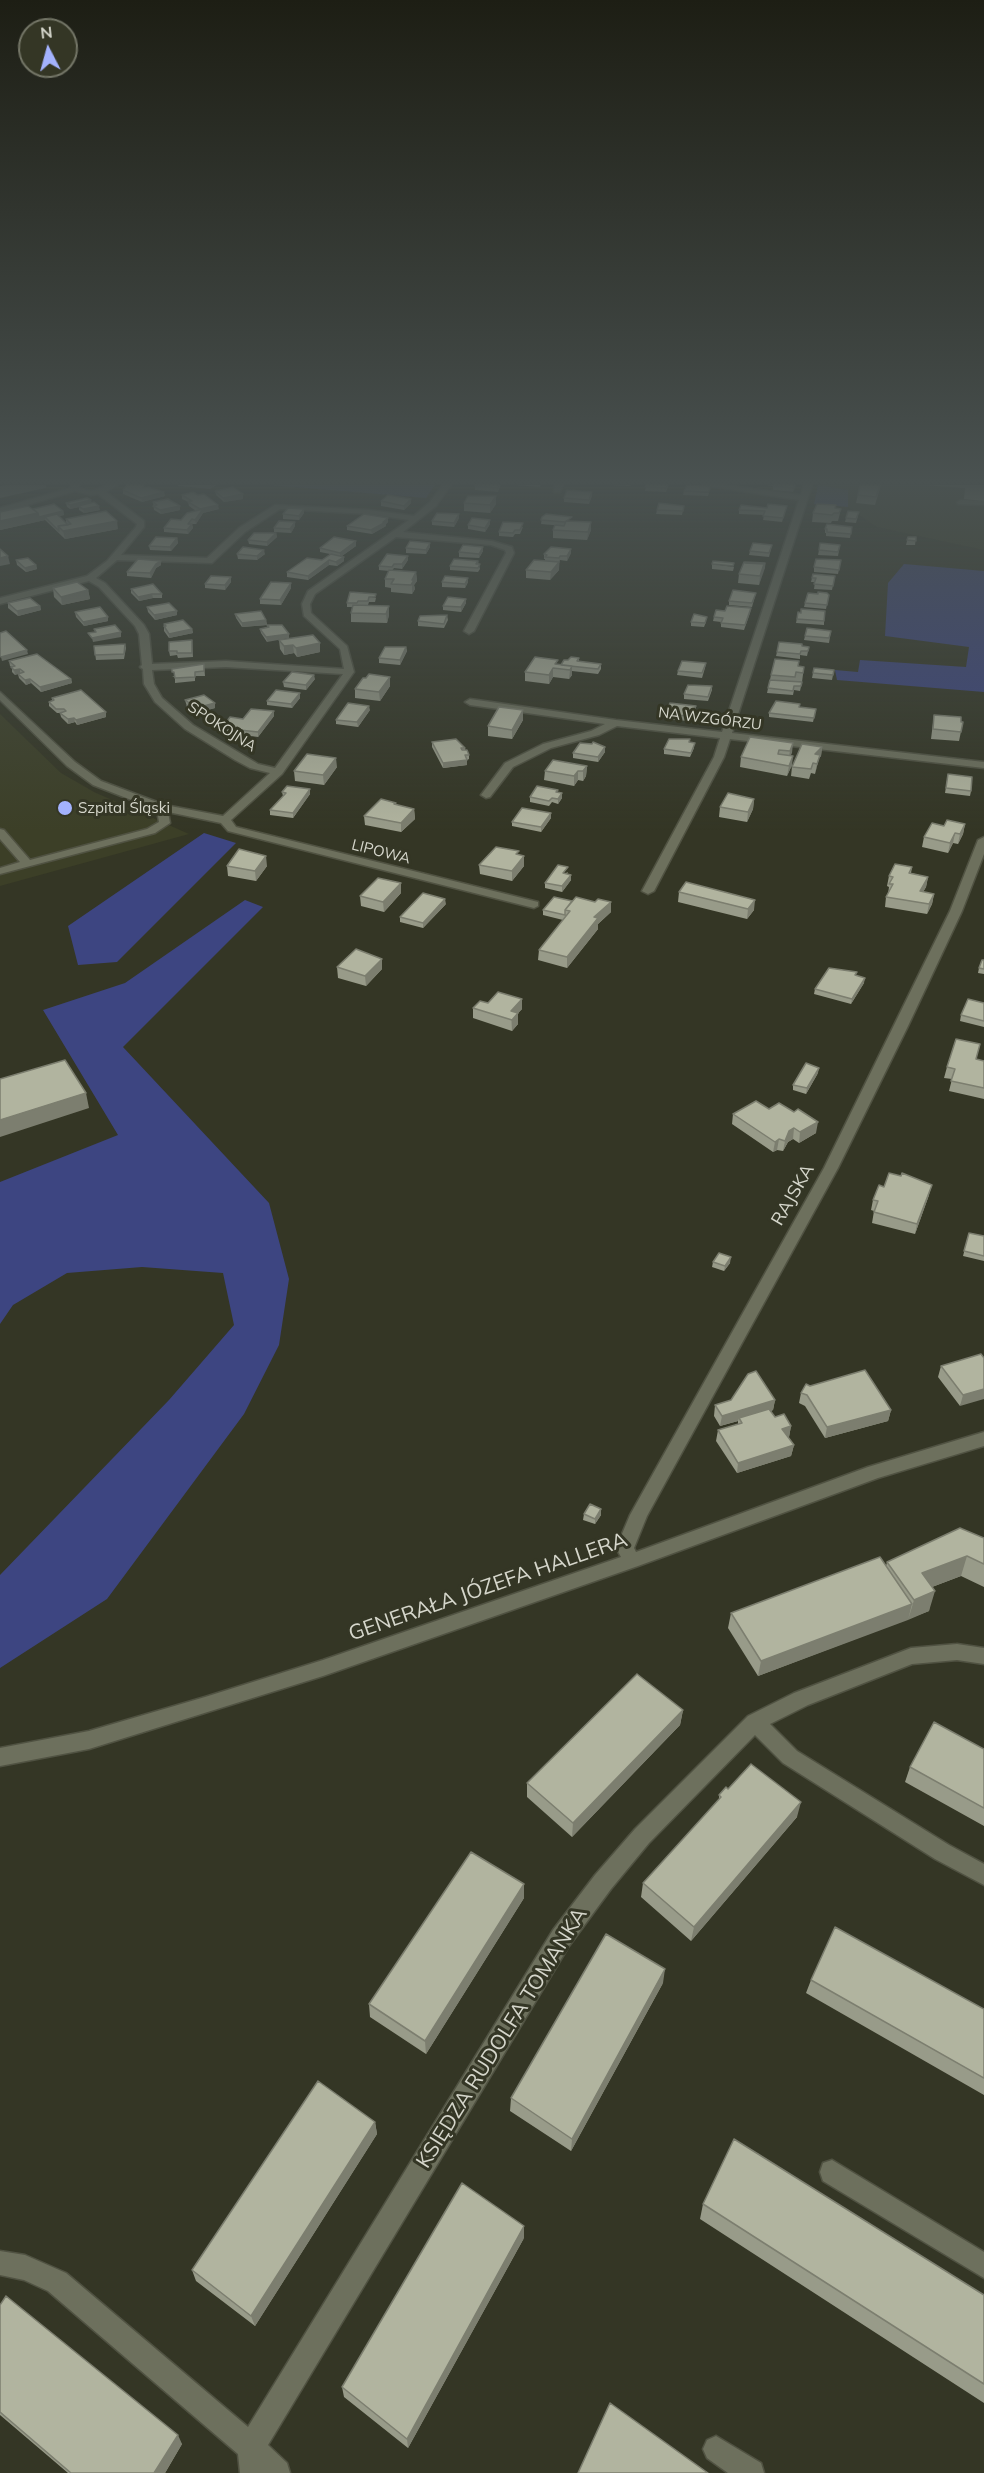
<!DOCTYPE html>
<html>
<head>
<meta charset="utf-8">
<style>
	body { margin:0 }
	#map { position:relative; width:984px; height:2473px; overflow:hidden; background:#343625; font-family:Mulish,sans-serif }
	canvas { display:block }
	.north { position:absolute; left:18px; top:18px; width:60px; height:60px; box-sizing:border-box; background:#343625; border:2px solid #747667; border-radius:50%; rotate:354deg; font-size:16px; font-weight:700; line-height:24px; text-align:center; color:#d5d6cb }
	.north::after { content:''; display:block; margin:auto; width:21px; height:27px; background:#a3b2fd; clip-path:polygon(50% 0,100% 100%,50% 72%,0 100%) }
</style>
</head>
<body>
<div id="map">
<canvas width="984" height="2473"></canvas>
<div class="north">N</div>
</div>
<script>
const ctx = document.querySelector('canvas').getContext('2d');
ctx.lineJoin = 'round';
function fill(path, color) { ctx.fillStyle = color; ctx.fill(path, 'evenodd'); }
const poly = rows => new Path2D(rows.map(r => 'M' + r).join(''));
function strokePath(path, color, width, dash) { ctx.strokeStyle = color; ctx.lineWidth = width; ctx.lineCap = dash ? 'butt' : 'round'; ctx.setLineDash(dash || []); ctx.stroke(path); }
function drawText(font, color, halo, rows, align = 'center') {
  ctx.font = font + ' Mulish,sans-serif'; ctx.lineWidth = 6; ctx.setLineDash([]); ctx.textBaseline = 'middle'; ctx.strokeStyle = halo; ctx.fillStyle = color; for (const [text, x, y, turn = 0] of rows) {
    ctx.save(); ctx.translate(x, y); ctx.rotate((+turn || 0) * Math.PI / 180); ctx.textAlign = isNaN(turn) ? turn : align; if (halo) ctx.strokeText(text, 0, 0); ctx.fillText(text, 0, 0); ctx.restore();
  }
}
fill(poly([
	[818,485,984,485,984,550,877,527,848,507,847,490],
	[0,714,61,773,94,792,189,834,0,886]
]), '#3c3f27');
fill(poly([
	[269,485,435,485,426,498],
	[818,485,848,490,848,507,814,504],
	[904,564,984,571,984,692,837,680,835,670,858,672,860,660,966,667,969,647,885,636,888,583],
	[204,833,236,843,117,962,78,965,68,926],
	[245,900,263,907,123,1047,269,1203,289,1279,279,1345,244,1414,107,1599,0,1668,0,1575,169,1400,234,1325,223,1273,142,1267,67,1273,13,1305,0,1324,0,1182,118,1135,43,1010,125,983]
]), '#3d4581');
const minor = poly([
	[71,485,79,485,79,488,91,491,109,485,117,485,106,492,144,521,144,527,121,555,207,558,239,528,275,505,369,510,414,516,430,502,443,485,451,485,436,506,403,532,492,541,512,547,514,553,474,631,469,634,464,631,506,553,505,550,491,545,396,537,315,594,310,604,311,613,347,646,354,672,282,774,231,820,236,827,538,902,538,906,534,908,228,831,221,823,168,812,170,823,155,833,0,874,0,868,20,862,0,839,0,829,4,830,30,860,147,829,159,822,157,810,93,785,67,766,0,700,0,692,75,762,101,781,165,805,223,816,270,773,250,768,235,760,185,729,155,702,144,684,143,669,140,667,142,665,139,634,135,626,99,587,89,581,0,604,0,598,87,576,107,561,136,527,137,524,98,494,91,495,75,491,0,513,0,508,71,488,71,485],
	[280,509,369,514,409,520,308,591,302,604,304,616,340,649,344,669,226,661,152,664,149,634,144,625,105,583,96,578,117,560,212,563,245,532,280,509],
	[226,667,343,674,275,768,258,764,193,725,162,698,154,684,152,670,226,667],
	[555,485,563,485,560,492,554,492,555,485],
	[703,485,722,485,801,495,804,485,812,485,732,733,984,762,984,768,730,739,724,757,654,891,648,894,642,891,714,757,720,738,617,726,599,735,551,748,513,767,490,797,486,798,481,795,505,763,543,744,591,731,605,724,470,705,465,702,470,699,616,720,722,732,799,500,703,485],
	[961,500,984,501,984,505,958,504,957,502,961,500],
	[984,837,984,854,962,911,908,1026,838,1168,647,1516,634,1548,636,1552,868,1467,984,1432,984,1446,878,1478,638,1566,323,1676,89,1749,0,1766,0,1748,89,1731,205,1697,323,1660,621,1557,616,1548,630,1515,824,1168,950,911,978,840,984,837],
	[957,1644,984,1648,984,1664,957,1660,912,1664,808,1705,770,1724,797,1751,949,1845,984,1864,984,1885,935,1859,783,1763,755,1735,649,1843,611,1889,569,1946,268,2445,287,2463,290,2473,240,2473,238,2454,48,2291,24,2280,0,2275,0,2251,25,2255,66,2273,248,2427,553,1930,595,1875,635,1829,748,1716,794,1693,911,1648,957,1644],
	[832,2160,984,2252,984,2278,823,2181,820,2172,823,2163,832,2160],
	[716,2436,761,2463,764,2473,728,2473,707,2458,703,2449,707,2440,716,2436]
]);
strokePath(minor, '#505242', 3);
fill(minor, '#6d705d');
fill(poly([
	[144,485,144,488,164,492,165,496,142,502,123,494,123,490],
	[178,485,216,485,210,489,178,486],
	[475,485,501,485,498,492,475,490],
	[514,485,541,485,540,487],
	[611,485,631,485,630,486],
	[646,485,669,485,666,492,645,491],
	[767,485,796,485,793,492,773,490,773,486],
	[860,485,881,485,875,505,856,503],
	[922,485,984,485,984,501,964,499,965,488],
	[215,491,243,499,224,502,216,495],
	[684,491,709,493,708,496,683,495],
	[592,492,592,496,589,504,564,502,564,498],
	[182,495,219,509,203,513,196,524,192,524,193,528,188,534,164,532,164,528,181,520,196,511,189,506,188,502,182,499],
	[411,499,411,503,404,510,381,506,381,501],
	[153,502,180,510,161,514,154,510],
	[66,503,92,503,100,510,84,513,79,510,79,507,70,509,67,507],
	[464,503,496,504,490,513,464,511],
	[836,505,836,508,841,509,838,521,832,521,831,523,812,522,813,513],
	[684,506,682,515,656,514,657,510],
	[787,506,782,522,763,520,764,515,739,514,739,510],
	[33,509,63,511,64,515,59,516,66,523,66,519,118,529,65,539,45,520,0,530,0,512],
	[304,509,304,513,299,520,283,519,283,514],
	[858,516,856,523,845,522,846,518],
	[542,517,572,521,591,522,591,530,587,540,553,538,553,530,564,526,541,524],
	[388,518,388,522,386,524,386,526,372,534,347,530,347,526],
	[459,518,454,527,432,525,432,521],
	[295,522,295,526,291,533,274,532,274,528],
	[490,524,485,532,468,529,468,525],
	[523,527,520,534,515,534,513,537,499,536,499,532],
	[852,527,850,538,826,536,826,533,825,533,825,529],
	[276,533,277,537,267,546,249,544,248,540],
	[908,537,916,537,915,545,906,545],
	[177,538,178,543,171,551,150,550,149,546],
	[772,545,769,557,749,555,750,551],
	[840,545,838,556,818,555,819,550],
	[356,546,342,556,344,557,344,561,337,566,329,565,308,580,287,577,287,572,322,560,330,554,320,552,320,548],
	[430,547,426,554,406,553,406,548],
	[483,547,483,551,479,558,459,557,459,552],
	[571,553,567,561,560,560,559,563,559,570,550,580,526,578,526,570,545,561,545,559,544,559,544,554],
	[237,554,265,554,257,560,238,559],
	[16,560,36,565,37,569,26,572,17,565],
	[408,560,402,569,394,568,392,571,416,572,417,581,414,585,415,589,412,594,391,592,391,588,385,587,385,579,389,571,379,570,379,566],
	[841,560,838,574,814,572,814,567],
	[161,561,161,565,156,568,151,578,127,576,127,572],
	[478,561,480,569,478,572,450,570,450,566],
	[765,563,759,585,738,583,739,574],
	[712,564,734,567,733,571,712,569],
	[813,574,835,576,832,590,814,589,815,582,811,582],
	[468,578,468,582,465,588,442,587,442,582],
	[231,582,225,590,205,588,205,584],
	[291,583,291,588,281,605,260,604,260,599],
	[53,588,88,590,90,599,62,605,54,597],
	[131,589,162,594,162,598,153,598,139,601,131,593],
	[350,592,376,598,375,602,369,602,368,605,389,615,387,623,351,622,351,613,353,607,347,607,347,603],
	[756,593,752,607,729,605,729,601],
	[829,595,826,609,804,607,805,603],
	[466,599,466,603,461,612,443,610,443,606],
	[8,603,40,606,41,610,18,616,8,608],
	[147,607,177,611,177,615,155,620,148,612],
	[751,608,750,613,744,630,721,627,721,622,713,621,714,617,725,611],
	[75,612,108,617,108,621,84,626,76,617],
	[798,612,824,621,824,625,796,623],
	[235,614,266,620,267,625,242,627,236,618],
	[447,615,448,620,444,628,418,626,418,621],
	[691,622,706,622,704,627,691,626],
	[164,624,192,629,193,633,169,638,164,631],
	[267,625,282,625,267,642,261,633,260,629,268,628],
	[831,631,829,643,804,640,805,636],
	[192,640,193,657,178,658,177,655,170,656,169,651],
	[279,640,320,643,320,652,297,657,294,653,284,655,280,649],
	[125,644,126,648,124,659,96,660,94,646],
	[802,646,809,647,807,656,800,655,800,659,776,656,777,652],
	[406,647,407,651,400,665,379,663,379,658],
	[579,658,579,662,601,664,601,669,598,674,572,671,572,675,569,679,553,677,549,684,525,681,525,672,558,665,561,665,568,660],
	[9,661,71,679,72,683,41,692,31,683,26,685,19,678,18,674,20,673,15,675,12,672,12,667,10,666],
	[799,661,798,667,804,667,802,682,795,681,795,682,802,682,800,691,794,690,793,695,767,693,771,675],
	[706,663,705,668,702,678,677,675,678,671],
	[204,664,205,676,195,676,195,681,175,683,175,677,172,677],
	[834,670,832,680,812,678,813,673],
	[390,677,390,686,380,701,355,698,355,689],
	[315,679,306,690,284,687,283,682],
	[712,686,712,690,708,701,684,699,684,694],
	[300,693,300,698,292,708,267,705,267,701],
	[52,698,106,717,77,725,75,722,68,724,61,717,60,713,57,713,49,706,49,702,52,701],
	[185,700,215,708,192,714,188,710],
	[696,706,696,711,688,721,665,719,666,714],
	[799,707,816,709,813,722,769,717,769,713],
	[370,710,358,727,336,724,336,720],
	[523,710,523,720,512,739,488,736,488,726],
	[934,715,963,722,959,741,931,739],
	[274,716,258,737,222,732,222,728],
	[690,739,690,742,694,748,690,757,664,754,664,749],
	[432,742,465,748,465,750,469,755,469,759,467,760,467,765,443,768,432,747],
	[793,743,790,756,792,765,787,776,740,767,741,757],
	[605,747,605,752,598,762,573,758,573,753],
	[822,747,821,756,819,758,815,774,811,773,809,779,791,776,792,767],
	[587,766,586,776,583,781,578,780,574,786,544,780,545,771],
	[337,767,324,785,295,781,294,771],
	[948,774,971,791,970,796,945,793],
	[310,789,310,794,293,818,270,815,270,810,283,796,282,792],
	[557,792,562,793,562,798,558,804,552,802,549,806,530,802,530,797],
	[754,799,753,809,747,822,719,817,720,807],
	[396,805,414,809,415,819,401,832,365,825,364,816],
	[551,813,551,818,541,832,512,826,512,822],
	[965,824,963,834,958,844,953,843,948,853,922,847,924,837,944,826],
	[519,855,524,856,524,866,512,881,480,874,479,865],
	[227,866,267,866,256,881,228,876],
	[912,867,911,873,928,877,926,887,923,892,934,894,932,904,927,914,885,907,886,897,888,894,889,887,887,886,889,876],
	[568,872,567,874,571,875,571,880,562,892,545,888,545,883],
	[679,892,754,910,747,919,678,902],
	[401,893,384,912,361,906,360,896],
	[572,901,611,902,611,912,598,924,598,929,567,968,538,960,539,950,563,920,543,915,543,910],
	[446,904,423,928,400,922,400,917],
	[984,960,984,974,978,973,979,968],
	[337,967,382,969,366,986,338,978],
	[856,975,864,983,851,1004,814,994,815,989],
	[522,999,522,1009,518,1013,518,1024,512,1031,473,1018,473,1008,488,1003],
	[984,1003,984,1027,960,1021,961,1015],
	[977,1059,984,1061,984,1099,949,1091,952,1079,944,1078,947,1067],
	[818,1073,806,1094,793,1090,793,1085],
	[769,1109,816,1133,799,1143,793,1139,788,1142,783,1151,777,1150,773,1152,732,1124,733,1114],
	[884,1187,929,1195,915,1234,872,1223,874,1211,871,1210,873,1200],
	[969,1233,984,1236,984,1261,963,1256],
	[713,1262,730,1263,724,1271,712,1267],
	[984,1358,960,1406,938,1377,941,1366],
	[801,1393,891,1410,888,1421,825,1438,805,1406,799,1403],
	[775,1400,773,1410,771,1411,775,1417,791,1426,789,1437,788,1437,794,1445,791,1456,737,1473,716,1441,718,1430,738,1424,738,1421,720,1426,714,1416,715,1405],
	[584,1514,601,1515,595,1524,583,1520],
	[984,1538,984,1587,961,1576,932,1587,929,1611,758,1676,728,1628,731,1613,886,1566,887,1562],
	[683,1710,680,1725,572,1837,527,1797,527,1783],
	[984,1749,984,1826,905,1782,910,1767],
	[728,1789,797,1817,691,1941,641,1897,643,1883,719,1799,719,1795],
	[524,1884,524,1898,426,2054,370,2017,369,2004],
	[811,1980,984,2009,984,2095,806,1993],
	[663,1983,571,2151,510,2111,511,2098],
	[375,2122,377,2134,255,2326,196,2281,192,2270],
	[703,2204,984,2295,984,2403,700,2219],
	[524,2238,408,2448,344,2397,342,2387],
	[0,2305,182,2444,165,2473,68,2473,0,2415]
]), '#989b89');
fill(poly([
	[7,485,46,485,46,488,0,498,0,486],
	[210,485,216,485,210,489],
	[164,492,165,496,142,502,141,498],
	[243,494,243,499,224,502,223,498],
	[496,496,496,504,490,513,490,505],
	[411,499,411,503,404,510,404,506],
	[91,500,92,504,78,506,79,507,70,509,70,505],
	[218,505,219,509,203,513,196,524,195,520,200,513,200,509],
	[99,506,100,510,84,513,83,509],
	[180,506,180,510,161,514,160,510],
	[304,509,304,513,299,520,299,516],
	[63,511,64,515,47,519,45,517,45,520,0,530,0,521,38,513],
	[459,514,459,518,454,527,454,523],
	[388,518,388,522,386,524,386,526,372,534,371,530],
	[490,520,490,524,485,532,485,528],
	[117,521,118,529,65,539,63,531],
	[295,522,295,526,291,533,290,529],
	[591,522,591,530,587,540,588,532],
	[192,524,193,528,188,534,187,530],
	[276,533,277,537,267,546,267,542],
	[177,538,178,543,171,551,170,547],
	[356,541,356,546,340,557,340,553],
	[430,543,430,547,426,554,426,550],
	[483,547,483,551,479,558,479,554],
	[571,549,571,553,567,561,567,556],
	[264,550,265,554,257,560,257,556],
	[8,556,10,564,0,566,0,558],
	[408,556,408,560,402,569,402,564],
	[560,556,559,570,550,580,551,572,559,562],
	[344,557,344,561,337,566,336,562],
	[329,560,329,565,308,580,308,576],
	[161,561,161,565,156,568,151,578,150,573,156,564],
	[765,563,765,568,759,585,760,576,764,564],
	[36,565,37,569,26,572,25,568],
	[416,572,417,581,414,585,415,589,412,594,412,580],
	[231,577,231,582,225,590,225,585],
	[468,578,468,582,465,588,465,584],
	[291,583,291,588,281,605,280,600],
	[88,590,90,599,62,605,61,597],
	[152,594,153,598,139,601,138,597],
	[466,599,466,603,461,612,461,607],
	[40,606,41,610,18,616,17,611],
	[389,606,389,615,387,623,386,614],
	[177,611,177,615,155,620,154,615],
	[108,617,108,621,84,626,83,622],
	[266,620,267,625,242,627,242,623],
	[192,629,193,633,169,638,169,634],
	[121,632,121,637,93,642,92,638],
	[289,634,289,638,267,642,266,637],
	[320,643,320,652,297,657,296,648],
	[293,645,294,653,284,655,284,646],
	[406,647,407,651,400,665,400,660],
	[27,650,28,654,2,661,1,657],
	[572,666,572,675,569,679,570,670],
	[553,668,553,677,549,684,549,675],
	[20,669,20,673,15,675,14,670],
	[314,675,315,679,306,690,306,685],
	[390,677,390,686,380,701,379,692],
	[30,679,31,683,26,685,25,680],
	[71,679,72,683,41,692,40,687],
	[300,693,300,698,292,708,291,704],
	[215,703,215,708,192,714,192,709],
	[369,706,370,710,358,727,357,722],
	[696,706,696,711,688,721,688,716],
	[523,710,523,720,512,739,512,730],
	[274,711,274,716,258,737,258,732],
	[106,712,106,717,77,725,76,720],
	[74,718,75,722,68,724,68,719],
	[793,743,792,753,788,761,790,751],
	[605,747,605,752,598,762,598,757],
	[822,747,821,756,819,758,815,774,817,764,815,754],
	[793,756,792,765,787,776,789,766],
	[336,758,337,767,324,785,323,775],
	[467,760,467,765,443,768,443,763],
	[587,766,586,776,583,781,583,771],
	[578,771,578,780,574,786,574,776],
	[310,789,310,794,293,818,293,813],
	[562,793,562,798,558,804,558,799],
	[754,799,753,809,747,822,748,812],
	[414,809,415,819,401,832,401,823],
	[551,813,551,818,541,832,541,827],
	[965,824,963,834,958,844,960,834],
	[955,833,953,843,948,853,950,843],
	[266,856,267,866,256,881,255,871],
	[524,856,524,866,512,881,512,871],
	[571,875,571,880,562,892,562,886],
	[928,877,926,887,918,901,920,891],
	[401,883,401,893,384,912,383,902],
	[934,894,932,904,927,914,929,904],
	[445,899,446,904,423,928,423,923],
	[755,900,754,910,747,919,748,909],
	[611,902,611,912,598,924,598,929,567,968,567,957,594,917],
	[382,959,382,969,366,986,365,976],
	[865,978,864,983,851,1004,852,999],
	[522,999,522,1009,513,1019,518,1013,518,1024,512,1031,511,1011],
	[819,1068,818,1073,806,1094,807,1088],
	[86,1093,89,1108,0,1137,0,1120],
	[818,1122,816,1133,799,1143,800,1132],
	[794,1128,793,1139,788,1142,783,1151,785,1141,789,1131],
	[779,1139,777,1150,773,1152,775,1142],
	[932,1185,929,1195,915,1234,917,1224],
	[731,1257,730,1263,724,1271,725,1266],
	[984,1389,984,1399,960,1406,963,1395],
	[775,1400,773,1410,740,1420,739,1418,738,1421,720,1426,722,1416],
	[891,1410,888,1421,825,1438,827,1427],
	[791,1426,789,1437,780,1440,782,1429],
	[794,1445,791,1456,737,1473,738,1463],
	[601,1509,601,1515,595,1524,595,1519],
	[967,1556,961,1576,916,1593,922,1573],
	[935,1591,929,1611,908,1620,914,1600],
	[912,1604,908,1620,758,1676,761,1661],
	[683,1710,680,1725,572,1837,573,1823],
	[801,1802,797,1817,691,1941,694,1927],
	[524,1884,524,1898,426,2054,425,2041],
	[665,1969,663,1983,571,2151,572,2139],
	[375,2122,377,2134,255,2326,251,2316],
	[524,2226,524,2238,408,2448,407,2439],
	[178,2435,182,2444,165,2473,154,2473]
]), '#7c7e6f');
const building = poly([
	[127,485,144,485,143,488,148,487,164,492,141,498,123,490,127,485],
	[475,485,499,485,498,488,475,486,475,485],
	[646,485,668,485,666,488,645,487,646,485],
	[687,485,709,486,710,489,708,492,684,491,687,485],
	[774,485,795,485,793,488,773,486,774,485],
	[860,485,880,485,876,497,858,495,860,485],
	[233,487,243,494,223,498,215,491,233,487],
	[567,490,592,492,589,500,564,498,567,490],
	[193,492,198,495,204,494,218,505,200,509,188,502,192,501,182,495,193,492],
	[388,495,411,499,404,506,381,501,388,495],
	[468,496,496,496,490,505,464,503,468,496],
	[87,498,91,500,70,505,66,503,87,498],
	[168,499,180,506,160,510,153,506,157,505,153,502,168,499],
	[94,502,99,506,83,509,78,506,94,502],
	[659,503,684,506,683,511,657,510,659,503],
	[54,504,63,511,39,517,38,513,33,509,54,504],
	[768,504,787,506,783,518,763,516,765,511,739,510,741,505,767,508,768,504],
	[817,504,836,505,835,508,841,509,839,513,834,513,832,515,813,513,817,504],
	[28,506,38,513,0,521,0,512,28,506],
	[288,508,304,509,299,516,283,514,288,508],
	[203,509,195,520,192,519,188,524,192,524,187,530,164,528,171,519,181,520,187,513,203,509],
	[106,511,117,521,63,531,58,526,71,524,66,519,106,511],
	[848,511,859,512,856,519,846,518,848,511],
	[437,513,459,514,454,523,432,521,437,513],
	[57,514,68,525,58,526,59,531,45,517,57,514],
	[364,514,388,518,383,522,386,522,371,530,347,526,364,514],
	[546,514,572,517,565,522,541,520,542,517,546,514],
	[472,518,490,520,485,528,468,525,472,518],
	[279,521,295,522,290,529,274,528,279,521],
	[566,521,591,522,588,532,553,530,555,525,564,526,566,521],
	[503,522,523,523,520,530,515,530,513,533,499,532,503,522],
	[827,524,852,527,851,534,827,532,827,529,825,529,827,524],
	[254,533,276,533,267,542,248,540,254,533],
	[156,537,177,538,170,547,149,546,156,537],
	[334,537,356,541,340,553,320,548,334,537],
	[908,537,916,537,916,541,907,540,908,537],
	[410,541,430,543,426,550,406,548,410,541],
	[753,543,772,545,769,553,750,551,753,543],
	[820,543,840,545,838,552,819,550,820,543],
	[463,545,483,547,479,554,459,552,463,545],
	[243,547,264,550,257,556,237,554,243,547],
	[551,547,571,549,567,556,560,556,559,558,545,557,547,555,544,554,551,547],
	[0,549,8,556,0,558,0,549],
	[331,554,344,557,336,562,329,560,308,576,287,572,307,558,322,560,331,554],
	[387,554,408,556,402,564,394,564,392,567,379,566,387,554],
	[28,558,36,565,25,568,16,560,28,558],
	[138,559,161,561,156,564,150,573,127,572,138,559],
	[454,559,478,561,476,564,480,564,478,568,450,566,454,559],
	[816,559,841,560,839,570,814,567,816,559],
	[534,560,559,562,551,572,526,570,534,560],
	[713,561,734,563,733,566,712,564,713,561],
	[744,562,764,564,760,576,739,574,744,562],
	[745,562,765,563,764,568,764,564,745,563,745,562],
	[389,570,416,572,412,580,414,580,411,585,391,584,394,579,385,579,389,570],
	[813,574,835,576,833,586,814,584,816,578,812,578,813,574],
	[211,576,231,577,225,585,205,584,211,576],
	[445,576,468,578,465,584,442,582,445,576],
	[77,582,88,590,61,597,53,588,77,582],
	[271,582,291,583,280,600,260,599,271,582],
	[153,584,162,594,152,594,138,597,131,589,153,584],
	[733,590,756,593,752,603,729,601,733,590],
	[350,592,376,594,375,597,369,597,368,601,358,601,357,603,347,603,350,592],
	[818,592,827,593,829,595,827,605,805,603,808,593,818,594,818,592],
	[448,597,466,599,461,607,443,606,448,597],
	[30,598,40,606,17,611,8,603,30,598],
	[169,603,177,611,154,615,147,607,169,603],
	[353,605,389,606,386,614,351,613,353,605],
	[727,606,751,608,745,625,721,623,723,618,714,617,716,610,725,611,727,606],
	[100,607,108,617,83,622,75,612,100,607],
	[801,609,825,611,824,621,797,619,798,612,801,613,801,609],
	[261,611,266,620,242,623,235,614,261,611],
	[694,614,707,617,705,623,691,622,694,614],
	[447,615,444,624,418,621,420,616,447,615],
	[183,620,192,629,169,634,164,626,166,626,164,624,183,620],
	[115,625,121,632,92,638,88,633,96,632,94,629,115,625],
	[267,625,282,625,289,634,266,637,260,629,269,627,267,625],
	[807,628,831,631,829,638,805,636,807,628],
	[6,631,27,650,1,657,0,656,0,633,6,631],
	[313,635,320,643,296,648,293,645,284,646,279,640,313,635],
	[192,640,192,653,177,653,177,651,169,651,169,642,192,640],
	[779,642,802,644,802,646,809,647,808,651,801,651,800,654,777,652,779,642],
	[125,644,124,654,95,655,94,646,125,644],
	[385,647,406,647,400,660,379,658,385,647],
	[37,654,71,679,40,687,30,679,25,680,18,674,24,672,20,669,14,670,11,667,15,666,9,661,37,654],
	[535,657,558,660,555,664,572,666,570,670,553,668,549,675,525,672,535,657],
	[571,657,579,658,577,661,601,664,598,669,561,665,564,660,568,660,571,657],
	[775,659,799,661,798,666,804,667,803,673,796,672,795,677,771,675,775,659],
	[682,661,706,663,702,673,678,671,682,661],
	[204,664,204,671,195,672,195,677,175,678,174,672,172,672,172,669,204,664],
	[814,668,834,670,833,675,813,673,814,668],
	[292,672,314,675,306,685,283,682,292,672],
	[369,674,390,677,379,692,355,689,363,678,366,678,369,674],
	[770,680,802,682,801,686,794,686,793,691,768,688,770,680],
	[688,685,712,686,708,697,684,694,688,685],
	[81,690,106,712,76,720,74,718,68,719,60,713,66,711,64,709,56,709,49,702,54,700,52,698,81,690],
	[276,690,300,693,291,704,267,701,276,690],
	[204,695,215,703,192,709,187,706,191,704,185,700,204,695],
	[776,701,800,704,799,707,816,709,814,718,769,713,776,701],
	[348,703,369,706,357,722,336,720,348,703],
	[670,703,696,706,688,716,666,714,670,703],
	[499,707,523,710,512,730,488,726,499,707],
	[251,709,274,711,258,732,222,728,230,717,243,719,251,709],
	[934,715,961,717,961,722,963,722,961,732,933,729,934,715],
	[750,737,793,743,790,751,779,750,778,754,793,756,789,766,741,757,750,737],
	[456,739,465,748,461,748,462,750,467,750,469,755,465,755,467,760,443,763,432,742,456,739],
	[669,739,690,739,689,742,695,743,691,753,664,749,669,739],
	[593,742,605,747,598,757,573,753,580,743,592,744,593,742],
	[802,744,822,747,815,754,820,755,817,764,813,763,811,769,792,767,802,744],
	[307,754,336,758,323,775,294,771,307,754],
	[553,760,587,766,583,771,578,771,574,776,545,771,553,760],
	[948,774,972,777,971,791,946,788,948,774],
	[287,786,310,789,293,813,270,810,286,793,282,792,287,786],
	[537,786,558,790,556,792,562,793,558,799,552,798,549,801,530,797,537,786],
	[728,793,754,799,748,812,720,807,728,793],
	[381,799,396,803,394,804,414,809,401,823,364,816,381,799],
	[522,808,551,813,541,827,512,822,522,808],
	[947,820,965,824,960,834,955,833,950,843,924,837,932,823,944,826,947,820],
	[496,847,519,851,516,854,524,856,512,871,479,865,496,847],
	[239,849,266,856,255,871,227,866,239,849],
	[895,864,912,867,909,873,928,877,920,891,934,894,929,904,886,897,893,884,889,884,893,877,889,876,895,864],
	[558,865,568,867,563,873,571,875,562,886,545,883,558,865],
	[378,878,401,883,383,902,360,896,378,878],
	[686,882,755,900,748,909,679,892,686,882],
	[423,893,445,899,423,923,400,917,423,893],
	[554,897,572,901,565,910,565,915,543,910,554,897],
	[576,897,595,902,598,899,611,902,594,917,598,918,567,957,539,950,570,911,565,910,576,897],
	[356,949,382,959,365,976,337,967,356,949],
	[982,960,984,960,984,969,979,968,982,960],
	[829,968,857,972,855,975,865,978,852,999,815,989,829,968],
	[498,992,522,999,511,1011,518,1013,512,1020,473,1008,480,1001,488,1003,498,992],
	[968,999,984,1003,984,1021,961,1015,968,999],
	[956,1039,980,1044,976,1059,984,1061,984,1088,951,1081,955,1069,947,1067,956,1039],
	[65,1060,86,1093,0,1120,0,1079,65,1060],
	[806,1063,819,1068,807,1088,793,1085,806,1063],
	[756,1101,769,1109,779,1103,794,1112,798,1109,818,1122,800,1132,794,1128,789,1131,785,1141,779,1139,775,1142,733,1114,756,1101],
	[889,1173,901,1176,902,1173,932,1185,917,1224,874,1212,878,1201,873,1200,879,1185,884,1187,889,1173],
	[969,1233,984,1236,984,1256,964,1251,969,1233],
	[719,1253,731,1257,725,1266,713,1262,719,1253],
	[981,1354,984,1358,984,1389,963,1395,941,1366,981,1354],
	[865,1370,891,1410,827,1427,807,1395,801,1393,806,1384,810,1386,865,1370],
	[756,1371,775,1400,722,1416,715,1405,731,1400,748,1374,756,1371],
	[769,1409,775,1417,784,1414,791,1426,782,1429,794,1445,738,1463,718,1430,742,1423,739,1418,769,1409],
	[590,1504,601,1509,595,1519,584,1514,590,1504],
	[960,1528,984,1538,984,1564,967,1556,922,1573,935,1591,914,1600,887,1562,960,1528],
	[880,1557,912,1604,761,1661,731,1613,880,1557],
	[637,1674,683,1710,573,1823,527,1783,637,1674],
	[934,1722,984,1749,984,1808,910,1767,934,1722],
	[751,1764,801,1802,694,1927,643,1883,721,1797,719,1795,726,1787,728,1789,751,1764],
	[471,1852,524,1884,425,2041,369,2004,471,1852],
	[835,1927,984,2009,984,2078,811,1980,835,1927],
	[606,1934,665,1969,572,2139,511,2098,606,1934],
	[318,2081,375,2122,251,2316,192,2270,318,2081],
	[734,2139,984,2295,984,2384,703,2204,734,2139],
	[462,2183,524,2226,407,2439,342,2387,462,2183],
	[6,2296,178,2435,154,2473,71,2473,0,2412,0,2305,6,2296],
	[610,2403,708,2473,578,2473,610,2403]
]);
fill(building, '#b1b49f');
strokePath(building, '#7c7e6f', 1.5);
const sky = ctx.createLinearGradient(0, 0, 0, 831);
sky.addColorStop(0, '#1d1e14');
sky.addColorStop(0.58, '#4a5251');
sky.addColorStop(1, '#4a525100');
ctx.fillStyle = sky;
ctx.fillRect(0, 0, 984, 831);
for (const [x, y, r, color] of [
	[65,808,8,"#a3b2fd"]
]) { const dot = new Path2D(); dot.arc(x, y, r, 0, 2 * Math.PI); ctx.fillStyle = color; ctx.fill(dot); strokePath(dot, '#343625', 2); }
drawText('15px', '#d5d6cb', '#343625', [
	["NA WZGÓRZU",710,719,7],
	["SPOKOJNA",222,727,33],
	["LIPOWA",381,852,14]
]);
drawText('15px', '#d5d6cb', '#343625', [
	["Szpital Śląski",78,808]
], 'left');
drawText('18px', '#d5d6cb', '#343625', [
	["RAJSKA",793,1195,-60]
]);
drawText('21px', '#d5d6cb', '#343625', [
	["GENERAŁA JÓZEFA HALLERA",488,1587,-19],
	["KSIĘDZA RUDOLFA TOMANKA",502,2038,-58]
]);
</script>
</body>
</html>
